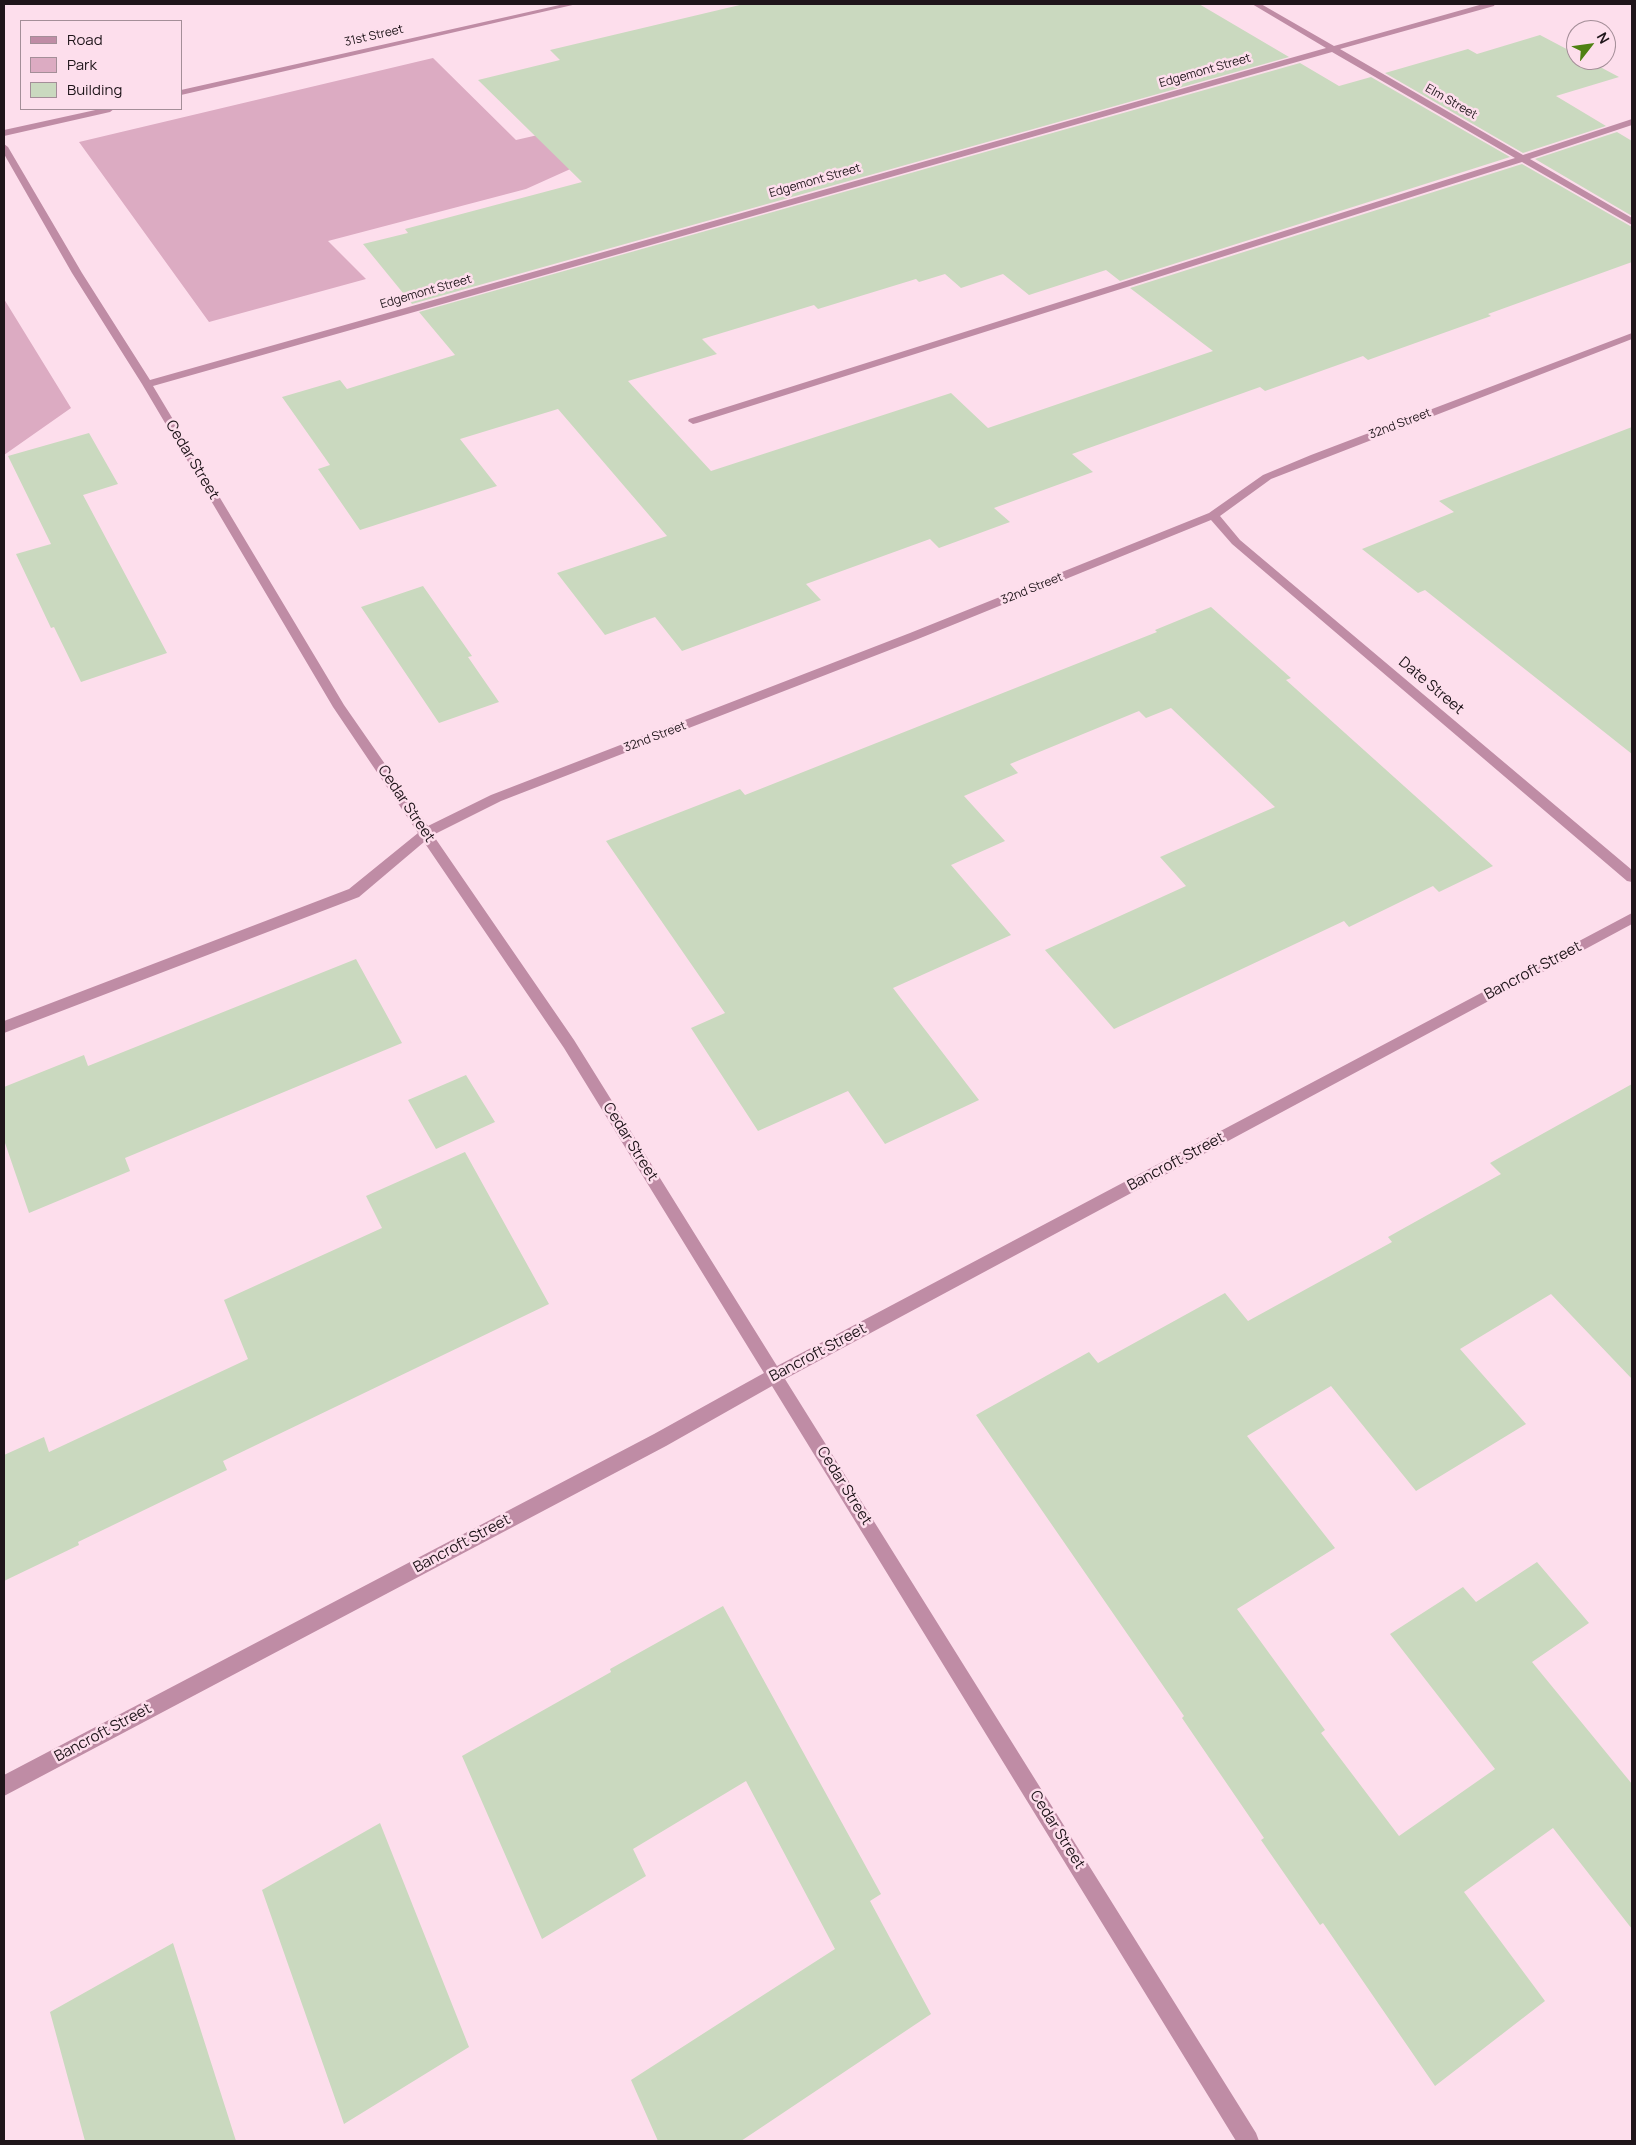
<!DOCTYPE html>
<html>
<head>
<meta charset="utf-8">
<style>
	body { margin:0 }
	#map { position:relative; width:1636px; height:2145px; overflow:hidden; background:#fddeec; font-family:Manrope,sans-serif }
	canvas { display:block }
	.frame { position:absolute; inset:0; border:5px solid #1f151a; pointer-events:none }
	.legend { position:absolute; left:20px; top:20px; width:162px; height:90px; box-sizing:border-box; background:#fddeec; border:1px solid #a48e98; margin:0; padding:6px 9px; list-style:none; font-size:15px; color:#1f151a }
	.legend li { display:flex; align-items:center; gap:10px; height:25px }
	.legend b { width:25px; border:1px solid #a48e98 }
	.north { position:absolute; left:1566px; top:20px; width:50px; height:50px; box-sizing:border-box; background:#fddeec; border:1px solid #a48e98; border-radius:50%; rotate:60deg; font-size:14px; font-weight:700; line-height:20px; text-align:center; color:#1f151a }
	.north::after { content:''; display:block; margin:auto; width:18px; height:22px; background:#4f8113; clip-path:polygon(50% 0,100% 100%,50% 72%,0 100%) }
</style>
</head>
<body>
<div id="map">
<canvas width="1636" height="2145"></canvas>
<div class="frame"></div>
<ul class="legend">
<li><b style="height:6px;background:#bf8ca5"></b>Road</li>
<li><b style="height:14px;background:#dcabc2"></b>Park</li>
<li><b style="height:14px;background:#cad9bf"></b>Building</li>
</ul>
<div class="north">N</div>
</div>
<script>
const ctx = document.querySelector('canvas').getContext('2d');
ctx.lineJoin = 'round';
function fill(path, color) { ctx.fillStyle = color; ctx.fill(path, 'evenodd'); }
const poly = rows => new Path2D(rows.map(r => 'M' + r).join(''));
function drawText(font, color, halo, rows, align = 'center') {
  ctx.font = font + ' Manrope,sans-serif'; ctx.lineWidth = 5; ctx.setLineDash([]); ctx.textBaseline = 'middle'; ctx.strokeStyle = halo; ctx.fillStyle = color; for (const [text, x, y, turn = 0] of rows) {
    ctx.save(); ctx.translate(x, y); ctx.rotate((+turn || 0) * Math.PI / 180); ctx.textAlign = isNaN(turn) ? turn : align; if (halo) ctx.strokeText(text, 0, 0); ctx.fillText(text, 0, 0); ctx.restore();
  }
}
fill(poly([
	[433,58,516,140,757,85,526,189,328,241,366,279,209,322,79,142],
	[4,299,71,408,4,455]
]), '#dcabc2');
fill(poly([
	[744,4,1199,4,1289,57,412,304,363,244,408,233,405,229,582,182,478,80,560,60,550,50],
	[1540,35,1576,54,1576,60,1587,60,1619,77,1556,96,1606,126,1523,153,1385,73,1468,49,1477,54],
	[1300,63,1339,86,1371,77,1510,157,1120,281,1106,270,1029,295,1003,274,961,288,945,274,919,282,916,279,818,309,814,305,702,339,717,354,628,381,711,471,951,393,988,428,1213,351,1130,288,1522,164,1632,227,1632,262,1488,314,1491,316,1368,360,1363,356,1265,391,1260,387,1072,454,1093,472,994,508,1010,522,939,548,930,539,806,584,821,600,682,651,655,617,605,635,557,573,667,536,558,409,460,439,497,486,360,530,318,469,330,465,282,397,340,380,347,389,455,355,419,312],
	[1617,132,1632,141,1632,216,1535,159],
	[1632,427,1632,754,1425,590,1418,593,1362,549,1454,512,1439,501],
	[89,433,118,484,83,495,167,653,81,682,54,627,51,628,16,554,51,544,8,456],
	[423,586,472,656,468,657,499,702,439,723,361,607],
	[1211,607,1291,678,1286,680,1493,866,1439,892,1433,886,1349,927,1344,921,1114,1029,1045,950,1186,886,1160,857,1275,807,1171,708,1146,718,1139,711,1010,764,1018,773,964,796,1005,841,951,865,1011,935,893,988,979,1100,885,1144,848,1091,758,1131,691,1028,725,1013,606,841,740,789,745,795,1157,632,1155,630],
	[356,959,402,1043,125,1158,130,1171,29,1213,4,1140,4,1087,84,1055,88,1066],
	[466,1075,495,1122,436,1149,408,1100],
	[1632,1084,1632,1379,1551,1294,1460,1349,1526,1424,1416,1491,1331,1386,1247,1436,1335,1548,1237,1609,1325,1730,1321,1733,1399,1836,1495,1769,1390,1634,1463,1587,1476,1602,1537,1562,1589,1623,1532,1662,1632,1784,1632,1929,1553,1828,1464,1892,1545,2001,1435,2086,1323,1923,1320,1925,1261,1840,1264,1838,1182,1718,1184,1716,976,1415,1089,1352,1098,1363,1225,1293,1248,1321,1392,1242,1388,1237,1501,1174,1490,1163],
	[465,1152,549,1304,223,1461,227,1470,78,1542,79,1545,4,1581,4,1455,44,1437,49,1452,248,1359,224,1300,382,1228,366,1196],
	[723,1606,881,1894,870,1901,931,2014,741,2141,658,2141,631,2080,835,1949,746,1781,633,1849,646,1876,542,1939,462,1756,611,1672,610,1669],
	[380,1823,469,2047,344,2124,262,1890],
	[173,1943,236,2141,85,2141,50,2012]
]), '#cad9bf');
fill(poly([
	[564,4,577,4,181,95,181,90,564,4],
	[1252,4,1261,4,1334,46,1483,4,1495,4,1494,6,1340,49,1523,155,1632,119,1632,125,1530,159,1632,218,1632,225,1522,162,697,423,693,424,688,421,689,419,1515,158,1332,52,153,386,344,705,428,826,491,795,910,633,1209,513,1263,475,1311,455,1632,333,1632,339,1271,479,1220,516,1240,540,1632,870,1632,882,1627,881,1232,544,1211,520,918,639,501,801,433,835,574,1040,777,1366,1632,913,1632,924,785,1379,1256,2133,1259,2141,1236,2141,772,1386,666,1446,4,1796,4,1775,654,1434,764,1373,564,1048,424,842,359,897,4,1033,4,1021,349,889,418,833,333,707,142,384,72,273,4,154,4,144,8,147,82,273,150,380,1326,48,1252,4],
	[100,109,114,109,110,112,4,136,4,130,100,109]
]), '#bf8ca5');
drawText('12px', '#1f151a', '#fddeec', [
	["31st Street",374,36,-13],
	["Edgemont Street",1205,71,-16],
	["Elm Street",1451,102,30],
	["Edgemont Street",815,181,-16],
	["Edgemont Street",426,292,-16],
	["32nd Street",1400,424,-21],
	["32nd Street",1032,589,-22],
	["32nd Street",655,737,-21]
]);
drawText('15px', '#1f151a', '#fddeec', [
	["Cedar Street",192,460,59],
	["Date Street",1431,686,40],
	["Cedar Street",406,804,56],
	["Bancroft Street",1533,971,-28],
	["Cedar Street",630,1142,58],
	["Bancroft Street",1176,1162,-28],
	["Bancroft Street",818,1353,-28],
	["Cedar Street",844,1486,58],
	["Bancroft Street",462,1544,-28],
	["Bancroft Street",103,1733,-28],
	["Cedar Street",1057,1830,58]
]);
</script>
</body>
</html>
